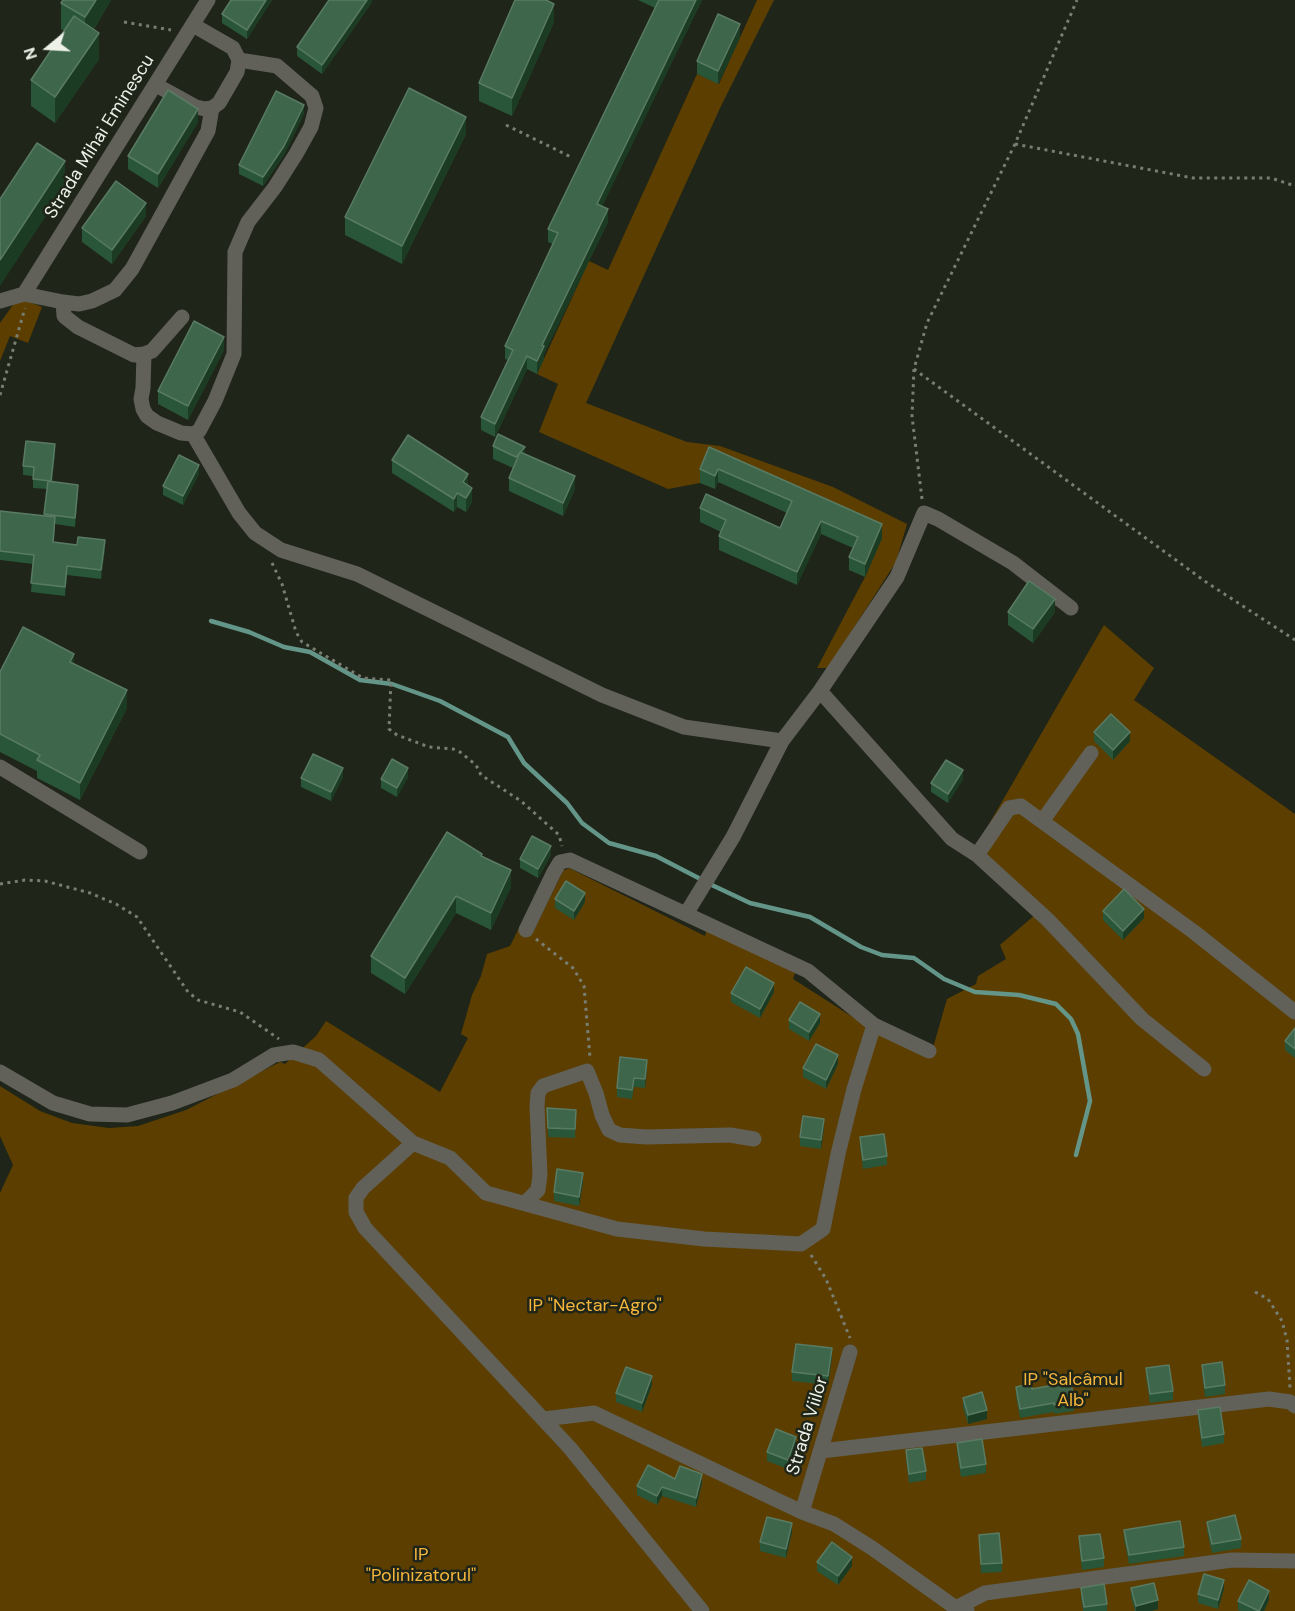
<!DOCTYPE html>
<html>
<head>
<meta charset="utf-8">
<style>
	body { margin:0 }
	#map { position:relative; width:1295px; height:1611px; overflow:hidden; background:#1f2518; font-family:"DM Sans",sans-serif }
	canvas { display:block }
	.north { position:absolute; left:18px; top:18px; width:60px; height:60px; -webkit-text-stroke:4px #1f2518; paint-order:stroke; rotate:252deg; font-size:16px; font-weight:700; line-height:24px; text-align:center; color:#edf1e8 }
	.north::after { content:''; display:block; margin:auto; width:21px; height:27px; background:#edf1e8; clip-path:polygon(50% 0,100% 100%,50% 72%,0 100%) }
</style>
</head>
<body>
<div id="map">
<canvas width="1295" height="1611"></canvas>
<div class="north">N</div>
</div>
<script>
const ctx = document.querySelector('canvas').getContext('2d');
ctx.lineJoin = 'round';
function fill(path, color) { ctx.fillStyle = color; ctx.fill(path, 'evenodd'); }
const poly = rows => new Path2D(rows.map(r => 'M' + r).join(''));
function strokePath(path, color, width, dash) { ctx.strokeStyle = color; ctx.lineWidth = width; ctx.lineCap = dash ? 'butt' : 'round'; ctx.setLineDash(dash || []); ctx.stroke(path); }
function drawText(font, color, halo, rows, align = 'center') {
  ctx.font = font + ' "DM Sans",sans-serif'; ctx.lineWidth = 5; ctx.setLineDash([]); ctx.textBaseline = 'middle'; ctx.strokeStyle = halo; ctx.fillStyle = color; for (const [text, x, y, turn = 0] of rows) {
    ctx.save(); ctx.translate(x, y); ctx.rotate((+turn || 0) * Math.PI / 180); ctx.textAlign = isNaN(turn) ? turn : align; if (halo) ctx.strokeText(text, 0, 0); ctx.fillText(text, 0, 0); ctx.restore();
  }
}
fill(poly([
	[757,0,774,0,721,106,586,403,687,442,720,446,833,487,907,524,896,562,828,668,817,668,865,577,882,538,709,461,700,483,668,489,539,432,558,384,537,374,589,261,608,270,697,74,719,84],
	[25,300,42,307,28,343,10,336,0,361,0,323,15,302],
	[1104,625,1154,668,1134,700,1295,814,1295,1611,0,1611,0,1193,13,1165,0,1136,0,1086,40,1111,72,1123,109,1128,138,1126,186,1110,280,1062,285,1064,316,1036,326,1021,440,1092,468,1038,461,1034,472,995,481,976,487,954,510,946,523,920,533,932,563,871,569,868,705,936,707,928,795,973,793,979,862,1023,930,1058,947,999,976,984,978,976,1006,959,1000,945,1036,914,970,857]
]), '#5c3f00');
strokePath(poly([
	[211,621,249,632,284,647,310,652,360,680,392,684,440,701,508,737,524,763,567,803,582,823,609,843,656,856,714,886,750,903,810,917,861,947,882,955,914,958,944,979,975,992,1019,995,1056,1004,1071,1019,1078,1034,1090,1101,1076,1155]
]), '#649589', 4.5);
strokePath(poly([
	[124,22,171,30],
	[506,125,571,157],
	[1015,144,1193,178,1271,178,1295,186],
	[914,369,1206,582,1295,640],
	[0,395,25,308],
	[922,499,912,416,914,369,927,323,1015,144,1077,0],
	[272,563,282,584,296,632,302,642,363,678,391,680,389,729,397,735,429,747,453,749,460,752,476,765,481,775,521,801,559,835,562,846],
	[0,884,25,880,45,881,90,893,116,904,137,917,188,992,198,1000,240,1012,279,1039],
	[536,939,573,968,584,986,590,1058],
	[811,1255,826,1279,850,1338],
	[1255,1292,1268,1299,1282,1321,1287,1340,1290,1388]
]), '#797e73', 3, [3, 4.5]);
strokePath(poly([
	[156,85,196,107,205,109,212,108,219,103,237,72,239,60,233,48,193,25],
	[24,294,208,0],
	[0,301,24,294,63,302,79,304,92,301,115,290,132,269,208,131,212,108],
	[63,302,64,316,78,327,134,355,144,354,152,351,182,317],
	[144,354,143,388,141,399,143,409,147,416,157,423,181,433,193,434,199,431,215,401,234,354,235,252,248,222,275,187,296,154,311,127,316,108,312,96,277,66,239,60],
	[193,434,239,513,255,533,281,550,357,574,602,695,684,727,782,741],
	[820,691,952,839,977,855,1048,920,1142,1019,1204,1069],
	[0,767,140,852],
	[1043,820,1091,753],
	[977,855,1009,808,1021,806,1194,932,1295,1012],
	[686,914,733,837,782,741,820,691,897,577,924,513,938,519,1013,563,1071,608],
	[526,930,554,872,560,862,570,860,808,971,874,1025,929,1051],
	[0,1072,53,1103,90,1114,127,1115,172,1103,233,1080,274,1055,293,1052,319,1060,413,1143,450,1158,486,1193,617,1229,704,1239,801,1244,823,1229,838,1154,854,1089,874,1025],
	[413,1143,363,1188,356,1198,356,1212,365,1228,570,1448,702,1611],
	[525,1203,538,1190,540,1175,537,1106,538,1093,543,1086,587,1071,596,1093,602,1115,609,1130,620,1135,646,1137,730,1135,754,1139],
	[544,1419,594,1413,802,1512,834,1524,872,1548,956,1608,967,1611],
	[821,1451,1269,1399,1290,1402,1295,1406],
	[802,1512,850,1352],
	[955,1611,956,1608,985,1593,1232,1560,1295,1561]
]), '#61615a', 15);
fill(poly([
	[111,0,94,29,99,59,55,123,31,106,31,80,64,31,61,29,61,3],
	[272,0,247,39,222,23,222,14],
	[372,0,372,2,322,74,297,56,297,47],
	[638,0,702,0,602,206,608,222,544,354,544,359,537,374,527,369,495,437,481,430,481,417,508,360,505,359,505,346,553,244,548,242,548,229,655,8],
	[554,22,512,116,479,101,479,83],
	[740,38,718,84,697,74,697,61],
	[304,114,284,155,263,186,239,174,239,165],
	[198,122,158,188,128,169,128,156],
	[466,134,402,264,345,235,345,217],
	[146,216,112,264,82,242,82,228],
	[224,350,188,420,158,404,158,391],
	[493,446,525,454,575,489,563,516,509,491,509,478,513,468,493,459],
	[709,447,882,538,865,577,849,570,849,557,853,548,821,534,797,585,719,550,719,536,721,532,700,522,700,508,780,528,787,513,718,482,715,489,700,483,700,469],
	[55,454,52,482,78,494,75,527,55,524,54,542,105,549,101,579,67,575,65,596,31,592,33,564,0,560,0,511,44,516,47,489,33,488,33,476,23,475,23,466],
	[392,460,472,502,466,512,457,507,454,512,392,473],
	[199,474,183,505,163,495,163,486],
	[1008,612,1055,612,1033,643,1008,625],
	[74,664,127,708,80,800,37,778,37,771,0,752,0,672],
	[1094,732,1130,741,1113,760,1094,741],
	[343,777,331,801,301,787,301,778],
	[408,777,397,797,381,788,381,779],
	[963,779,948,803,931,792,931,783],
	[551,855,538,878,520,868,520,859],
	[482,857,511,887,491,930,456,913,405,994,371,973,371,956],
	[555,899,585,902,574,920,555,908],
	[1103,911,1144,918,1123,940,1103,920],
	[774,992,760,1018,731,1002,731,993],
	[789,1020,820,1023,809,1041,789,1029],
	[1295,1028,1295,1058,1285,1050,1285,1041],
	[838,1064,826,1089,803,1077,803,1068],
	[647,1069,645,1088,634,1087,632,1099,617,1097,617,1088],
	[547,1108,576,1110,575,1138,548,1137],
	[824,1128,821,1149,800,1146,800,1137],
	[860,1137,887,1156,887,1165,863,1169,860,1146],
	[583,1182,579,1206,554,1201,554,1192],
	[832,1357,828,1385,792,1381,792,1372],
	[1202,1365,1225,1385,1225,1394,1205,1397,1202,1374],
	[1146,1368,1173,1391,1173,1400,1150,1403,1146,1377],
	[652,1385,642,1412,616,1402,616,1393],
	[1016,1387,1032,1389,1074,1402,1074,1411,1054,1414,1054,1412,1020,1418,1016,1396],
	[963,1398,987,1419,968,1424,963,1407],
	[1198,1410,1224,1434,1224,1443,1202,1447,1198,1419],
	[957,1443,986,1464,986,1473,961,1477,957,1452],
	[796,1446,788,1469,767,1461,767,1452],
	[906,1450,926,1471,926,1480,909,1483,906,1459],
	[675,1479,702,1483,696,1507,662,1496,657,1505,637,1495,637,1486],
	[1207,1522,1241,1539,1241,1548,1212,1553,1207,1531],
	[1124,1530,1184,1547,1184,1556,1129,1564,1124,1539],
	[792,1532,786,1558,760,1551,760,1542],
	[979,1535,1002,1563,1002,1572,981,1573],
	[1079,1536,1104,1558,1104,1567,1082,1570,1079,1545],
	[817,1562,852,1566,838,1585,817,1571],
	[1081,1588,1107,1604,1107,1611,1083,1611,1081,1597],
	[1131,1588,1158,1609,1151,1611,1135,1611,1131,1597],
	[1224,1589,1218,1609,1198,1603,1198,1594],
	[1269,1600,1264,1611,1241,1611,1238,1610,1238,1601]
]), '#295538');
fill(poly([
	[96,0,111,0,85,43,85,17],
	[266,0,272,0,247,39,247,30],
	[367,0,372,0,372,2,322,74,322,65],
	[696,0,702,0,597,217,597,204],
	[554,4,554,22,512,116,512,98],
	[740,24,740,38,718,84,718,71],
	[99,33,99,59,55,123,55,97],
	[304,105,304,114,284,155,263,186,263,177],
	[198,109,198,122,158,188,158,174],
	[466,117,466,134,402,264,402,246],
	[65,161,65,187,0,286,0,260],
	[146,203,146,216,112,264,112,250],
	[608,209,608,222,544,354,544,359,537,374,537,361,542,345],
	[224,337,224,350,188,420,188,406],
	[527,356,527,369,495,437,495,424],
	[55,444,55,454,51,490,51,481],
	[525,447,525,460,516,470,516,457],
	[199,465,199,474,183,505,183,496],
	[718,469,718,482,715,489,715,476],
	[468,474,468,487,463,482],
	[575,476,575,489,563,516,563,503],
	[78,485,78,494,75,527,75,518],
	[472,488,472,502,466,512,466,498],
	[457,493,457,507,454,512,454,499],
	[821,521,821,534,797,585,797,572],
	[882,524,882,538,865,577,865,564],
	[105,540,105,549,101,579,101,570],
	[67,566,67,575,65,596,65,587],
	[1055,599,1055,612,1033,643,1033,629],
	[74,654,74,672,70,662],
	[127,690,127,708,80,800,80,783],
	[1130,732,1130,741,1113,760,1113,750],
	[343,768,343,777,331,801,331,792],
	[408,768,408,777,397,797,397,788],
	[963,770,963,779,948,803,948,794],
	[551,846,551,855,538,878,538,869],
	[511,870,511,887,491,930,491,913],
	[585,893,585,902,574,920,574,911],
	[456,896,456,913,405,994,405,978],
	[1144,909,1144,918,1123,940,1123,931],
	[774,983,774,992,760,1018,760,1009],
	[820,1014,820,1023,809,1041,809,1032],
	[838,1055,838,1064,826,1089,826,1080],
	[647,1060,647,1069,645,1088,645,1079],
	[824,1119,824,1128,821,1149,821,1140],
	[583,1173,583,1182,579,1206,579,1197],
	[832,1348,832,1357,828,1385,828,1376],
	[652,1376,652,1385,642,1412,642,1403],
	[987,1410,987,1419,968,1424,968,1415],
	[796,1437,796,1446,788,1469,788,1460],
	[702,1474,702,1483,696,1507,696,1498],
	[662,1487,662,1496,657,1505,657,1496],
	[792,1523,792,1532,786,1558,786,1549],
	[852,1557,852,1566,838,1585,838,1576],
	[1224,1580,1224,1589,1218,1609,1218,1600],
	[1269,1591,1269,1600,1264,1611,1259,1611],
	[1158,1600,1158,1609,1151,1611,1136,1611,1136,1606]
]), '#1c3b23');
const building = poly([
	[63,0,96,0,85,17,61,3,63,0],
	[231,0,266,0,247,30,222,14,231,0],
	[329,0,367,0,322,65,297,47,329,0],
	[515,0,546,0,554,4,512,98,479,83,515,0],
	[659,0,696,0,597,204,608,209,542,345,544,346,537,361,527,356,495,424,481,417,513,350,505,346,558,233,548,229,659,0],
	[718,14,740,24,718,71,697,61,718,14],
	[74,16,99,33,55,97,31,80,74,16],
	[409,88,466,117,402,246,345,217,409,88],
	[168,90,198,109,158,174,128,156,168,90],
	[276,91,304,105,284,146,263,177,239,165,276,91],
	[37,143,65,161,0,260,0,199,37,143],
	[116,181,146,203,112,250,82,228,116,181],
	[194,321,224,337,188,406,158,391,194,321],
	[498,434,525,447,516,457,493,446,498,434],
	[408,435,468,474,463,482,472,488,466,498,457,493,454,499,392,460,408,435],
	[26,441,55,444,51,481,33,479,34,467,23,466,26,441],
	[709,447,882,524,865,564,849,557,858,537,821,521,797,572,719,536,726,520,700,508,706,494,780,528,792,501,718,469,715,476,700,469,709,447],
	[520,452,575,476,563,503,509,478,520,452],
	[179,455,199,465,183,496,163,486,179,455],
	[48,481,78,485,75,518,44,514,48,481],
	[0,511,55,517,53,542,77,545,78,537,105,540,101,570,67,566,65,587,31,583,34,555,0,551,0,511],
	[1029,581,1055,599,1033,629,1008,612,1029,581],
	[23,627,74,654,70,662,127,690,80,783,37,760,40,755,0,734,0,672,23,627],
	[1111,714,1130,732,1113,750,1094,732,1111,714],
	[313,754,343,768,331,792,301,778,313,754],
	[392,759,408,768,397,788,381,779,392,759],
	[946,760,963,770,948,794,931,783,946,760],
	[447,832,482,854,481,856,511,870,491,913,456,896,405,978,371,956,447,832],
	[532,836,551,846,538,869,520,859,532,836],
	[566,881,585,893,574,911,555,899,566,881],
	[1124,889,1144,909,1123,931,1103,911,1124,889],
	[746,967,774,983,760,1009,731,993,746,967],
	[800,1002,820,1014,809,1032,789,1020,800,1002],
	[1295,1028,1295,1049,1285,1041,1295,1028],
	[816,1044,838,1055,826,1080,803,1068,816,1044],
	[620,1057,647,1060,645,1079,634,1078,632,1090,617,1088,620,1057],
	[547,1108,576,1110,575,1129,548,1128,547,1108],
	[803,1116,824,1119,821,1140,800,1137,803,1116],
	[884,1134,887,1156,863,1160,860,1137,884,1134],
	[557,1169,583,1173,579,1197,554,1192,557,1169],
	[796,1344,832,1348,828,1376,792,1372,796,1344],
	[1222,1362,1225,1385,1205,1388,1202,1365,1222,1362],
	[1169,1365,1173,1391,1150,1394,1146,1368,1169,1365],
	[626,1367,652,1376,642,1403,616,1393,626,1367],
	[1071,1382,1074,1402,1054,1405,1054,1403,1020,1409,1016,1387,1031,1384,1032,1389,1071,1382],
	[982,1392,987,1410,968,1415,963,1398,982,1392],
	[1220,1407,1224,1434,1202,1438,1198,1410,1220,1407],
	[776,1429,796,1437,788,1460,767,1452,776,1429],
	[982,1439,986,1464,961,1468,957,1443,982,1439],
	[922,1448,926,1471,909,1474,906,1450,922,1448],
	[648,1465,675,1479,680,1466,702,1474,696,1498,662,1487,657,1496,637,1486,648,1465],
	[1235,1515,1241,1539,1212,1544,1207,1522,1235,1515],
	[767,1517,792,1523,786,1549,760,1542,767,1517],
	[1180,1521,1184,1547,1129,1555,1124,1530,1180,1521],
	[999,1533,1002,1563,981,1564,979,1535,999,1533],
	[1100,1534,1104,1558,1082,1561,1079,1536,1100,1534],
	[832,1542,852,1557,838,1576,817,1562,832,1542],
	[1204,1574,1224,1580,1218,1600,1198,1594,1204,1574],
	[1249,1580,1269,1591,1259,1611,1238,1601,1249,1580],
	[1154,1583,1158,1600,1136,1606,1131,1588,1154,1583],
	[1104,1584,1107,1604,1084,1607,1081,1588,1104,1584]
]);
fill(building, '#3e664b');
strokePath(building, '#597b64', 1.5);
drawText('18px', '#edf1e8', '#1f2518', [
	["Strada Mihai Eminescu",100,137,-58],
	["Strada Viilor",808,1426,-73]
]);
drawText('18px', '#f6b63c', '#1f2518', [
	["IP \"Nectar-Agro\"",595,1306],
	["IP \"Salcâmul",1073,1380],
	["Alb\"",1073,1401],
	["IP",421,1555],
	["\"Polinizatorul\"",421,1576]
]);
</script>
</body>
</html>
